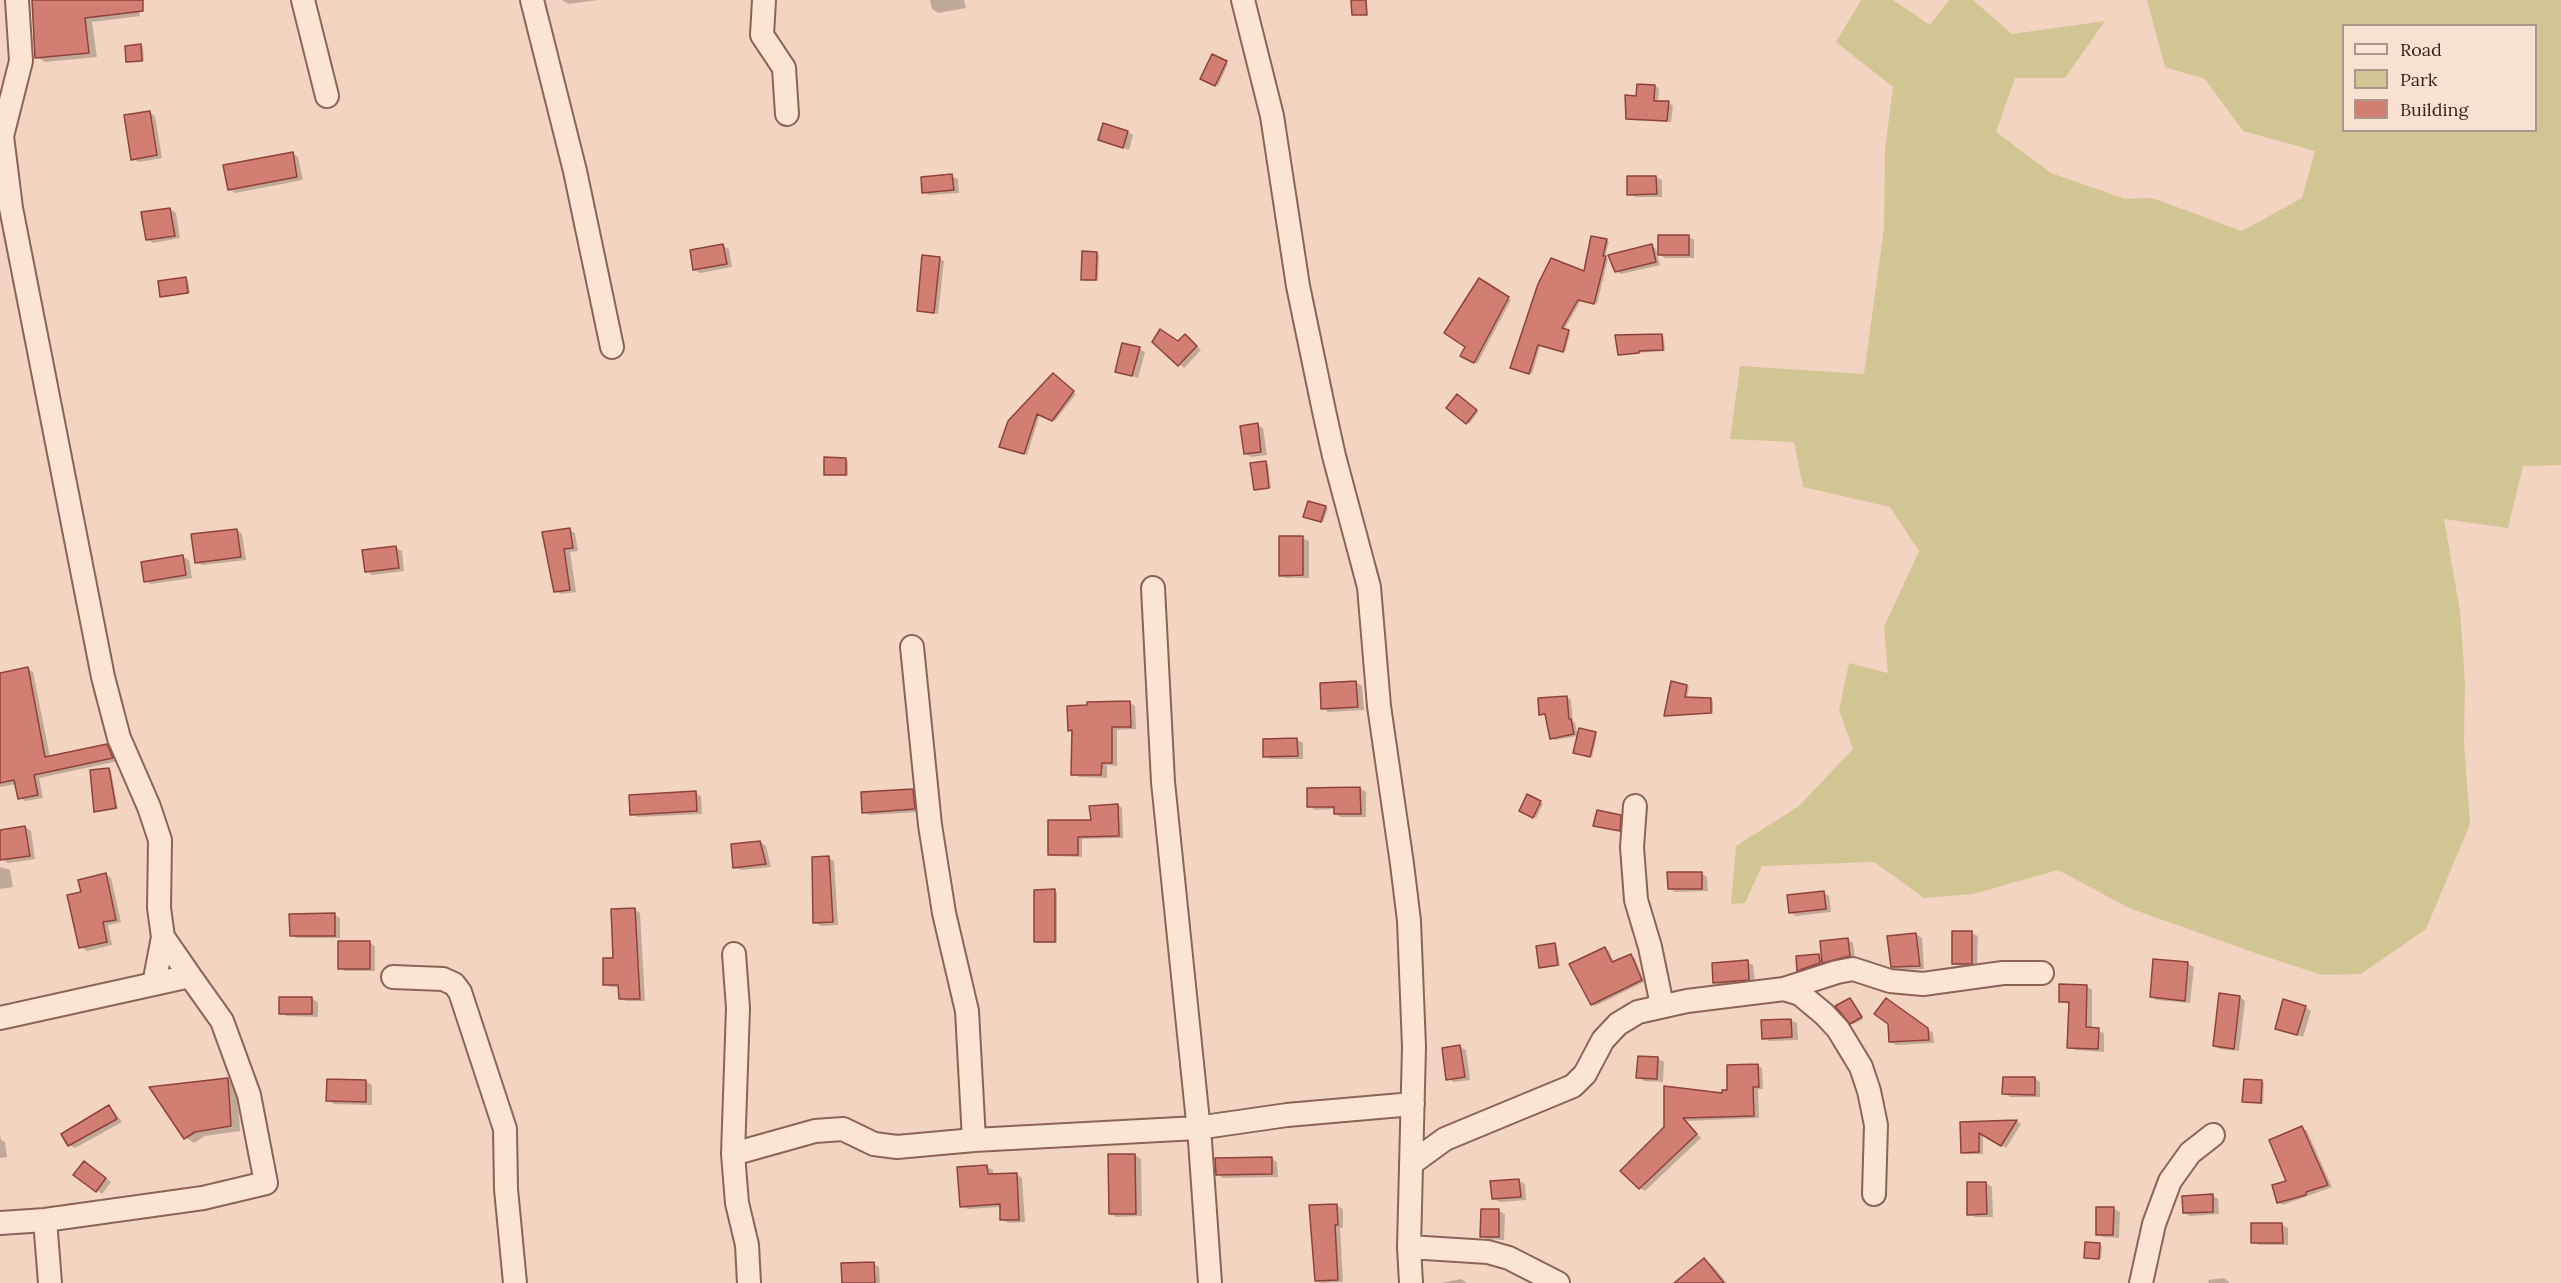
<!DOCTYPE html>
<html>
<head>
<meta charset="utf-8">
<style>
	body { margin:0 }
	#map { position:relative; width:2561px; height:1283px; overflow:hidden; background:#f2d4c1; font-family:Lora,serif }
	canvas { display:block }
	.legend { position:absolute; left:2342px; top:24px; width:195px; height:108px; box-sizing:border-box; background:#f8e1d1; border:2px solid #ac9589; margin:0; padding:8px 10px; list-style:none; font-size:18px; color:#3b221c }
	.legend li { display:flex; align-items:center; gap:12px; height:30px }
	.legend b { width:30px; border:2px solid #ac9589 }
</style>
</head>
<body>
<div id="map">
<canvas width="2561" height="1283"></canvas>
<ul class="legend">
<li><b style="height:8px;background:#fce4d5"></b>Road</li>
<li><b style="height:16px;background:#d1c693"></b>Park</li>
<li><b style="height:16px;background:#d37e73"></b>Building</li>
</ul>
</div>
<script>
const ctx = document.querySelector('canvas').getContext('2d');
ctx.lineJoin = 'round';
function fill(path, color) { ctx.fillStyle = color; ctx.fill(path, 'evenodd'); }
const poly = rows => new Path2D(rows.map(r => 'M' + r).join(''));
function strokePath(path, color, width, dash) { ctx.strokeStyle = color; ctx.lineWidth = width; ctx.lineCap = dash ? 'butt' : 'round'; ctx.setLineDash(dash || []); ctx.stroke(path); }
fill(poly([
	[1861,0,1893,0,1930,25,1949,0,1973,0,2012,34,2105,21,2065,78,2015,78,1996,132,2051,173,2125,199,2152,198,2242,231,2302,198,2315,151,2243,131,2205,79,2165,67,2147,0,2561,0,2561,465,2523,466,2508,528,2444,519,2460,611,2465,683,2464,742,2470,824,2426,929,2361,974,2322,975,2261,955,2129,908,2058,870,1973,894,1924,898,1874,862,1762,866,1745,903,1731,904,1736,846,1799,806,1853,749,1839,710,1849,663,1888,673,1884,627,1919,551,1890,507,1803,487,1794,442,1730,439,1740,366,1864,374,1884,228,1885,150,1893,87,1836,42],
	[2344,26,2536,26,2536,130,2344,130]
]), '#d1c693');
fill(poly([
	[33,0,138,0,140,16,92,22,97,57,45,62,37,57],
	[598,0,569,4,563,1,563,0],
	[930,0,964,0,966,8,938,13,932,9],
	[141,46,143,47,144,61,127,61],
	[1213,56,1228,64,1218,86,1202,78],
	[1655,86,1659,88,1658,102,1673,105,1671,122,1632,120,1627,118,1638,97],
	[150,113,155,116,162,158,139,162,133,159],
	[1128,132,1133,135,1129,150,1100,139],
	[292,153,298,157,303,180,235,193,229,189],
	[952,176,958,179,959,193,929,195,923,192],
	[1656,177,1662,180,1662,197,1635,197,1629,194],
	[170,209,176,213,180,238,153,243,147,239],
	[1689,237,1694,240,1694,258,1665,258,1659,254],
	[1606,240,1609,242,1605,257,1608,259,1597,304,1581,300,1564,330,1570,333,1565,352,1540,346,1532,374,1514,369],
	[723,246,729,249,732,267,700,273,694,270],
	[1651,246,1656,249,1660,265,1621,274,1616,271],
	[1097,254,1099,255,1098,281,1085,280,1082,279],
	[940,259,944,261,938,314,923,312,919,310],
	[185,278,188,280,190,293,162,296],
	[1480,280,1511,300,1477,364,1462,355,1467,346],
	[1662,336,1664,337,1665,351,1620,354],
	[1190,339,1201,350,1184,368,1154,342,1179,343],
	[1139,349,1145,352,1138,378,1117,371],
	[1055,376,1076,394,1055,421,1040,414,1027,455,1004,448],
	[1460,398,1478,412,1469,424,1466,422],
	[1257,425,1263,428,1267,455,1251,457,1245,453],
	[846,459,848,461,848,476,825,474],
	[1266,463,1268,464,1271,488,1258,490,1255,489],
	[1325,507,1328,508,1323,522,1307,517],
	[237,530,242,534,246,560,202,565,196,562],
	[569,530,575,533,578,551,570,552,576,592,561,594,555,591,550,553],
	[1303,538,1309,541,1309,578,1286,578,1280,575],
	[396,548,402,551,404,571,372,575,366,571],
	[183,557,189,560,192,578,151,584,145,581],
	[28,669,33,672,50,757,107,746,113,749,118,761,39,778,43,798,25,801,20,798,17,784,0,787,0,674],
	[1356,682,1362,686,1364,710,1328,712,1322,708,1321,684],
	[1687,686,1689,687,1687,699,1713,701,1713,713,1665,715],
	[1567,697,1571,700,1573,721,1575,723,1578,736,1555,740,1551,738,1547,716,1541,714],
	[1129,702,1135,706,1136,729,1117,730,1117,766,1107,765,1107,778,1079,777,1073,774,1073,732,1069,730],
	[1595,733,1597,735,1592,757,1577,754],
	[1297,740,1303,743,1303,759,1270,759,1265,756],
	[109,769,111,771,118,809,98,812,96,811],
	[1360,788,1366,792,1366,817,1341,817,1335,814,1335,809,1315,810,1309,806],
	[912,790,918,794,920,812,869,815,864,812],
	[695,793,701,796,702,814,638,817,632,814],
	[1528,796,1543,804,1536,818,1521,810],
	[1118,805,1122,808,1123,838,1082,839,1082,857,1054,856,1049,854],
	[1620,817,1626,820,1625,833,1595,825],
	[25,827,31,831,35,859,8,863,2,859,0,831],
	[760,842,766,846,771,867,741,870,735,867],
	[828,858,834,861,838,925,821,926,815,922],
	[0,867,10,870,13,887,0,889],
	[1701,873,1707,877,1708,891,1675,892,1669,888],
	[106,875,111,878,121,922,108,925,112,945,87,951,81,947,83,893],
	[1054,891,1057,892,1057,943,1038,943,1036,941],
	[1823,892,1829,896,1831,912,1796,916,1790,912],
	[635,910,640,913,645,1001,626,1001,620,998,620,987,610,987,605,984],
	[334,915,340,918,340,938,297,938,291,935],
	[1972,933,1978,936,1977,966,1959,966,1953,963],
	[1916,934,1922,938,1924,969,1898,970,1892,966],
	[1847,939,1853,943,1855,959,1829,965,1821,961,1822,964,1801,971,1799,970,1818,956,1823,958],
	[369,943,375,946,375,971,345,971,339,968],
	[1555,945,1557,946,1560,966,1543,968,1541,967],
	[1605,949,1609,951,1614,963,1631,956,1635,958,1644,982,1595,1006,1592,1004],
	[1747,962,1753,965,1755,982,1721,986,1715,982],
	[2188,964,2194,967,2190,1003,2157,1000,2151,997],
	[2086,986,2092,990,2092,1029,2104,1033,2104,1052,2075,1050,2069,1047,2071,1005,2060,1001],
	[2240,997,2245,1001,2239,1051,2220,1049,2214,1045],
	[312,999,318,1002,318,1017,287,1016,281,1013],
	[1850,999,1863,1019,1854,1024,1851,1022],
	[1892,1003,1933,1033,1934,1043,1896,1045,1890,1041],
	[2305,1007,2311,1011,2303,1037,2276,1028],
	[1791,1020,1797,1023,1798,1040,1770,1041,1764,1038],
	[1460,1047,1466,1050,1470,1080,1454,1082,1448,1079],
	[1639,1057,1658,1059,1664,1062,1663,1082,1644,1081,1638,1077],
	[1757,1065,1762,1068,1763,1089,1758,1089,1759,1118,1686,1121,1701,1138,1645,1191,1640,1188,1665,1127,1729,1091],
	[2034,1078,2040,1082,2040,1097,2010,1097,2004,1093],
	[228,1080,237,1085,240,1131,205,1136,194,1143,185,1137,152,1088],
	[328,1081,366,1081,372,1085,372,1105,334,1104,328,1100],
	[2262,1081,2264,1083,2263,1104,2244,1101],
	[109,1107,114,1111,122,1122,75,1148,69,1145],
	[2017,1121,2021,1124,2006,1148,1983,1133,1983,1154,1967,1154,1962,1152,1961,1123],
	[2302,1128,2307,1131,2332,1187,2283,1205,2278,1202,2288,1182],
	[0,1135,1,1140,5,1142,7,1157,0,1158],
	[1135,1155,1141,1159,1142,1216,1116,1217,1110,1213],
	[1271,1158,1277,1162,1278,1177,1223,1178,1217,1174],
	[90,1166,111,1182,102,1194,97,1190],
	[987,1167,993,1170,993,1175,1016,1174,1022,1178,1025,1222,1008,1223,1002,1219,1001,1207,968,1209,962,1206],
	[1519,1181,1525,1184,1526,1200,1500,1202,1494,1199],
	[1968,1183,1986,1183,1992,1187,1993,1217,1975,1217,1969,1214],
	[2213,1196,2218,1199,2219,1214,2190,1216,2184,1212],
	[1337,1206,1343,1209,1343,1228,1340,1228,1343,1282,1321,1283,1316,1280],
	[2114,1209,2120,1212,2119,1238,2103,1237,2097,1234],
	[1499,1211,1505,1214,1504,1240,1488,1239,1482,1236],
	[2282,1225,2288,1228,2288,1245,2259,1245,2253,1242],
	[2100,1245,2102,1246,2101,1259,2085,1257],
	[1704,1260,1713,1266,1727,1283,1676,1283],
	[873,1263,879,1267,880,1283,844,1283],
	[2224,1278,2230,1283,2209,1283,2208,1280],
	[1461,1279,1467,1283,1441,1283]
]), '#0003');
const building = poly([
	[32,0,143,0,143,11,85,18,89,53,35,58,32,0],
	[1351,0,1366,0,1367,15,1352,15,1351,0],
	[141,44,142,61,126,62,125,46,141,44],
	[1212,54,1227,61,1215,86,1200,79,1212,54],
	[1637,84,1655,85,1654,101,1669,101,1667,121,1626,119,1625,95,1636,96,1637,84],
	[150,111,157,155,131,160,124,115,150,111],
	[1103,123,1128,131,1123,148,1098,140,1103,123],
	[293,152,297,177,228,190,223,165,293,152],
	[952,174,954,190,922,193,921,177,952,174],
	[1627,176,1656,176,1657,194,1627,195,1627,176],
	[170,208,175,236,146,240,141,212,170,208],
	[1658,235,1689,235,1689,255,1658,255,1658,235],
	[1591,236,1607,239,1603,256,1606,256,1594,304,1578,300,1562,328,1569,330,1563,352,1538,345,1529,374,1510,368,1538,284,1551,258,1584,271,1591,236],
	[723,244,727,264,693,270,690,250,723,244],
	[1652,244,1656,262,1615,272,1608,255,1652,244],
	[1082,251,1097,252,1096,280,1081,280,1082,251],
	[922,255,940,257,934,313,917,311,922,255],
	[186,277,188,293,160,297,158,281,186,277],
	[1479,278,1509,297,1474,363,1460,356,1465,347,1444,333,1479,278],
	[1160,329,1178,341,1185,334,1197,346,1178,366,1152,342,1160,329],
	[1662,334,1663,350,1639,351,1639,353,1618,355,1615,335,1662,334],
	[1122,343,1140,347,1132,376,1115,372,1122,343],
	[1053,373,1074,391,1052,421,1037,414,1024,454,999,447,1008,421,1053,373],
	[1457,394,1477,410,1466,424,1446,408,1457,394],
	[1258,423,1261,452,1244,454,1240,426,1258,423],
	[824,457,846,458,846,475,824,475,824,457],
	[1266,461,1269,488,1254,490,1250,463,1266,461],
	[1308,501,1326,506,1321,522,1303,517,1308,501],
	[570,528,573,548,564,549,570,590,554,592,542,532,570,528],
	[237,529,241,557,195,563,191,534,237,529],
	[1279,536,1303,536,1303,575,1279,576,1279,536],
	[396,546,399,568,365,572,362,550,396,546],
	[183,555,186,575,144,582,141,562,183,555],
	[28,667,45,757,107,744,113,758,34,775,38,795,18,799,14,780,0,783,0,673,28,667],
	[1356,681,1358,707,1321,709,1320,683,1356,681],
	[1671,681,1687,685,1685,697,1711,698,1711,713,1664,716,1671,681],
	[1567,696,1569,719,1571,719,1574,734,1550,739,1545,714,1539,715,1538,698,1567,696],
	[1130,701,1131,727,1112,727,1112,763,1102,763,1101,775,1071,775,1072,730,1068,731,1067,706,1087,705,1087,702,1130,701],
	[1579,728,1596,732,1590,757,1573,753,1579,728],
	[1297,738,1298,756,1263,757,1263,739,1297,738],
	[109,768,116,808,94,812,90,770,109,768],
	[1360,787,1361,814,1334,814,1334,807,1307,807,1307,788,1360,787],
	[913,789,915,809,862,813,861,792,913,789],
	[696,791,697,811,630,815,629,795,696,791],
	[1527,794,1541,801,1533,818,1519,811,1527,794],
	[1118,804,1119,836,1078,837,1078,855,1048,855,1048,820,1091,820,1089,806,1118,804],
	[1597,810,1621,815,1620,831,1593,826,1597,810],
	[25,826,30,856,0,860,0,830,25,826],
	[760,841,766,864,733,868,731,844,760,841],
	[829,856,833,922,813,923,812,857,829,856],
	[1667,872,1702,872,1702,889,1668,889,1667,872],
	[106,873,116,920,103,922,107,942,79,948,67,895,81,892,78,880,106,873],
	[1055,889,1055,942,1034,942,1034,890,1055,889],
	[1824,891,1826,909,1789,913,1787,895,1824,891],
	[635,908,640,999,619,999,618,985,603,985,603,958,613,958,611,909,635,908],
	[335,913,335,936,290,936,289,914,335,913],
	[1952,931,1972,931,1972,964,1952,964,1952,931],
	[1916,933,1920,966,1891,967,1887,936,1916,933],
	[1848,938,1850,956,1822,963,1820,941,1848,938],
	[338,941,370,941,370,969,338,969,338,941],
	[1555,943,1558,965,1539,968,1536,946,1555,943],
	[1605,947,1612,962,1631,954,1642,980,1591,1005,1569,964,1605,947],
	[1819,954,1820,963,1797,971,1796,956,1819,954],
	[2153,959,2188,962,2185,1001,2150,997,2153,959],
	[1748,960,1749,980,1713,983,1712,963,1748,960],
	[2059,984,2087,985,2086,1027,2099,1028,2098,1049,2067,1048,2069,1002,2059,1002,2059,984],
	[2219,993,2240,996,2234,1049,2213,1046,2219,993],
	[279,997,312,997,312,1014,279,1014,279,997],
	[1850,998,1862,1017,1850,1024,1835,1006,1850,998],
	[1886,998,1928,1028,1929,1040,1889,1042,1888,1024,1874,1014,1886,998],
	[2283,999,2306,1006,2297,1035,2275,1029,2283,999],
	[1791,1019,1792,1037,1762,1039,1761,1020,1791,1019],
	[1460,1045,1465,1077,1446,1080,1442,1048,1460,1045],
	[1638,1056,1658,1057,1657,1079,1636,1078,1638,1056],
	[1758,1064,1759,1087,1753,1087,1754,1116,1683,1118,1697,1134,1639,1189,1620,1171,1664,1127,1664,1086,1722,1093,1722,1090,1727,1090,1727,1065,1758,1064],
	[2003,1077,2035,1077,2035,1095,2002,1094,2003,1077],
	[228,1078,231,1126,195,1132,184,1139,149,1087,228,1078],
	[327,1079,366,1080,366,1102,326,1101,327,1079],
	[2244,1079,2262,1080,2261,1103,2242,1102,2244,1079],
	[109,1105,117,1119,68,1146,61,1134,109,1105],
	[2017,1120,2001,1146,1979,1133,1979,1152,1961,1153,1960,1122,2017,1120],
	[2302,1126,2328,1185,2306,1192,2306,1195,2277,1203,2272,1185,2286,1181,2269,1140,2302,1126],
	[1108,1154,1135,1154,1136,1214,1109,1214,1108,1154],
	[1272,1157,1272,1174,1216,1175,1215,1158,1272,1157],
	[84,1161,106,1178,96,1192,73,1175,84,1161],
	[987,1165,988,1174,1017,1173,1019,1220,1000,1220,1000,1204,960,1207,957,1167,987,1165],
	[1519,1179,1521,1197,1492,1199,1490,1181,1519,1179],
	[1967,1182,1986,1182,1987,1214,1967,1215,1967,1182],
	[2213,1194,2213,1212,2183,1213,2182,1196,2213,1194],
	[1337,1204,1338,1225,1335,1225,1338,1280,1315,1281,1309,1205,1337,1204],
	[2096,1207,2114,1207,2113,1235,2096,1235,2096,1207],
	[1481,1209,1499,1209,1499,1237,1480,1237,1481,1209],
	[2251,1223,2282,1223,2283,1243,2251,1243,2251,1223],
	[2085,1242,2100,1243,2099,1259,2084,1258,2085,1242],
	[1704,1258,1724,1283,1674,1283,1704,1258],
	[874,1262,875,1283,842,1283,841,1263,874,1262]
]);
fill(building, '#d37e73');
strokePath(building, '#8e423a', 1.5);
const street = poly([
	[303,0,327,96],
	[532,0,575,171,612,347],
	[764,0,762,35,784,68,787,114],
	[1243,0,1272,116,1298,286,1324,411,1334,456,1369,587,1379,706,1402,864,1409,921,1414,1047,1409,1247,1411,1283],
	[1153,588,1163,782,1200,1141,1210,1283],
	[912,647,930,825,944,913,967,1011,974,1140],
	[1635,806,1632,847,1636,900,1650,947,1662,1005],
	[163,937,190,976],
	[734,954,738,1008,733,1154,737,1203,747,1245,749,1283],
	[393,977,443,979,454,984,460,992,505,1129,506,1189,515,1283],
	[1784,989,1837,972,1853,969,1890,981,1923,984,2003,973,2042,973],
	[0,1018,154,984,163,937,159,908,160,840,149,807,119,738,103,677,11,208,2,136,21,61,17,0],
	[733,1154,815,1131,843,1129,874,1144,897,1147,974,1140,1197,1128,1287,1115,1413,1104],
	[1412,1163,1445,1139,1573,1086,1585,1074,1603,1040,1618,1024,1638,1012,1687,1001,1784,989,1800,994,1824,1014,1838,1029,1861,1067,1869,1091,1876,1125,1874,1194],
	[45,1220,50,1283],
	[0,1223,45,1220,203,1198,266,1183,249,1095,222,1021,190,976,154,984],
	[1409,1247,1488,1252,1509,1258,1558,1283],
	[2141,1283,2154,1224,2170,1181,2190,1153,2213,1135]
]);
strokePath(street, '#8d6356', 26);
strokePath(street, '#fce4d5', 22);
</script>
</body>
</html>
